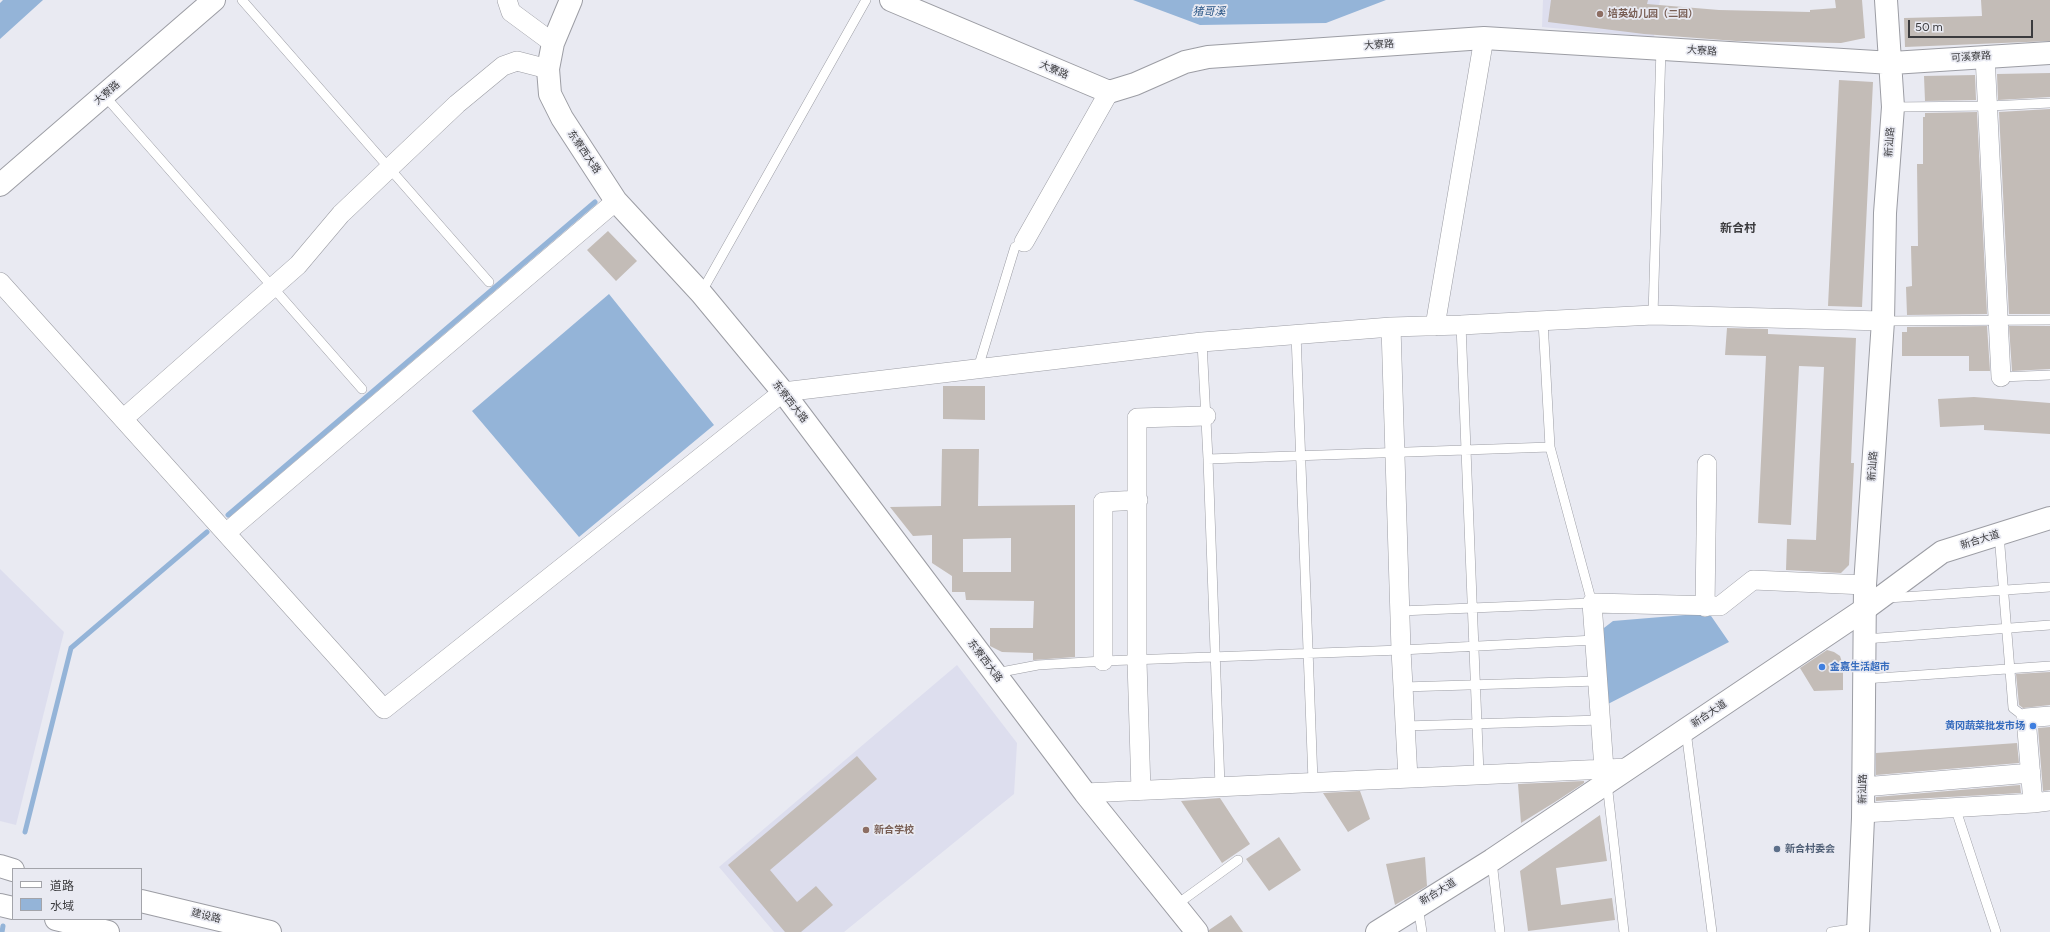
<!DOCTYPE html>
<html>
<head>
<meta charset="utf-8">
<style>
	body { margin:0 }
	#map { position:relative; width:2050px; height:932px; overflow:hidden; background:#e9eaf2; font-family:Figtree,"Noto Sans SC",sans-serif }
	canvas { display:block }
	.legend { position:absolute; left:12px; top:868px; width:130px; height:52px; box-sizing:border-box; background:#e9eaf2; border:1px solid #a3a4aa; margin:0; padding:5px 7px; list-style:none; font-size:12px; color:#3b3b3e }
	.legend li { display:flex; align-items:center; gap:8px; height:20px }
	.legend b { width:20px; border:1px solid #a3a4aa }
	.scale { position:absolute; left:1908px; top:20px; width:125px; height:18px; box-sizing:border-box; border:2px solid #3b3b3e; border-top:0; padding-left:5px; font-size:12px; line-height:14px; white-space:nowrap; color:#3b3b3e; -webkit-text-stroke:3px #e9eaf2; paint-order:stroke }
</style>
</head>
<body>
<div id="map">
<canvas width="2050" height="932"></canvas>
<ul class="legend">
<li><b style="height:5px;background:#fff"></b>道路</li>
<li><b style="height:11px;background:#94b4d8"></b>水域</li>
</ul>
<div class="scale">50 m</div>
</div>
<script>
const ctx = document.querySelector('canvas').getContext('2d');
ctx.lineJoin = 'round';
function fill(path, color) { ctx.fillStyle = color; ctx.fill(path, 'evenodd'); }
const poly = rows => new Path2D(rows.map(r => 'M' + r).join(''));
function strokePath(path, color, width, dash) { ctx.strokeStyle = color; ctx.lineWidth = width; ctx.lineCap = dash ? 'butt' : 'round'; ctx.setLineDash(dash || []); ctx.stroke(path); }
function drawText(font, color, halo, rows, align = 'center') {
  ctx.font = font + ' Figtree,"Noto Sans SC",sans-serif'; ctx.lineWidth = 3.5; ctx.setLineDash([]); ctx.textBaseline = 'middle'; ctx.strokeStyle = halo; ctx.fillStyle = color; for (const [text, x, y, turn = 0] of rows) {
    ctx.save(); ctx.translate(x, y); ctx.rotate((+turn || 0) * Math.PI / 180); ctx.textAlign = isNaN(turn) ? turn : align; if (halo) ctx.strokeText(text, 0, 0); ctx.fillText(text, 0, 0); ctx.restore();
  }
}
fill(poly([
	[1543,0,1660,0,1654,37,1542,27],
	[0,569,64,632,16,825,0,821],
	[957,665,1017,743,1014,794,844,932,774,932,719,867]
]), '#dddeee');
fill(poly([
	[3,0,43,0,0,39,0,3],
	[1133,0,1386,0,1326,23,1200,25],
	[609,294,714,425,579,537,472,411],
	[1709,613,1729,642,1606,705,1600,631,1613,621]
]), '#94b4d8');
strokePath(poly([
	[228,515,595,202],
	[25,832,71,648,207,532],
	[2,932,3,926]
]), '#94b4d8', 5);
fill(poly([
	[1551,0,1648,0,1647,4,1719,10,1810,12,1810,10,1836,8,1835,0,1862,0,1865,38,1841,43,1736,41,1644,34,1548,22],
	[1981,0,2050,0,2050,41,1905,47,1904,18,1982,16],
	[2050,73,2050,97,1998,100,1997,74],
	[1975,75,1976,100,1925,101,1924,76],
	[1839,80,1873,82,1862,307,1828,306],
	[2050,109,2050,314,2009,314,1999,112],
	[1977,112,1987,314,1907,315,1906,287,1912,286,1911,246,1918,246,1917,164,1923,164,1923,117,1925,117,1925,113],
	[608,231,637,261,616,281,587,250],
	[1987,326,1990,371,1969,371,1969,356,1902,356,1902,332,1907,332,1907,327],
	[2009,326,2050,326,2050,369,2012,371],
	[1727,328,1768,329,1768,334,1856,338,1851,463,1854,463,1849,565,1841,573,1786,570,1787,539,1816,540,1824,367,1799,366,1791,525,1758,523,1766,356,1725,355],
	[943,386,985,386,985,420,943,419],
	[1974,397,2050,403,2050,434,1984,430,1984,425,1940,427,1938,399],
	[942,449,979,449,978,506,1075,505,1075,657,1033,660,1033,653,1002,652,990,646,990,628,1033,628,1034,601,966,600,965,592,952,592,952,576,932,563,932,535,913,536,890,507,941,506],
	[1011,538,1011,572,963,572,963,539],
	[1827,650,1834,652,1840,656,1843,665,1843,690,1814,691,1800,668],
	[2050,672,2050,705,2023,708,2019,705,2016,674],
	[2050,727,2050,790,2043,791,2038,728],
	[2017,743,2019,763,1876,775,1876,753],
	[857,756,877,779,770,870,797,902,816,886,833,905,801,932,785,932,728,865],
	[1584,781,1584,783,1555,802,1521,823,1518,784],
	[2020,785,2021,793,1876,801,1876,797],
	[1360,791,1370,819,1348,832,1323,793],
	[1220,798,1250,844,1222,863,1181,801],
	[1600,815,1607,861,1556,868,1561,905,1612,898,1615,920,1528,931,1520,871],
	[1279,837,1301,870,1269,891,1246,859],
	[1425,857,1427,886,1395,905,1386,864],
	[1231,915,1243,932,1209,932,1209,930]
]), '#c3bcb7');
const service = poly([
	[242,0,489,282],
	[104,95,362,389],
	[1893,107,1989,106,2050,103],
	[701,293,866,0],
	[1653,315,1661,48],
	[1883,321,2050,320],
	[1461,325,1479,774],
	[1296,334,1313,781],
	[1202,342,1208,459,1220,786],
	[978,368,1015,247,1024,242],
	[2001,377,2050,375],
	[1208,459,1550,447],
	[1999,534,2013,708,2026,718],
	[1888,598,2050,587],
	[1400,611,1592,603,1550,447,1543,321],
	[1865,639,2050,625],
	[996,673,1038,665,1103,661,1401,650,1595,640],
	[1864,679,2050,666],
	[1403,687,1598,681],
	[1405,726,1601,720],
	[1686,731,1712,932],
	[1607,783,1624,932],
	[1955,807,1996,932],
	[1492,861,1500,932],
	[1176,905,1238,860],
	[1418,906,1422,932],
	[1831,932,1858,928]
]);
const minor = poly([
	[507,0,511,12,553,43],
	[1985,56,2001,377],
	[1024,242,1109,92],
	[0,282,384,709,783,392,1202,342,1391,327,1401,650,1408,778],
	[1435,326,1484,38],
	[1391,327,1461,325,1653,315,1883,321],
	[123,419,298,265,341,214,457,104,503,66,517,61,548,69],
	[226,533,616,201],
	[1705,607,1707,464],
	[1103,661,1103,502,1138,500],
	[2050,716,2026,718,2033,803,2050,801],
	[1607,780,1604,769,1592,603,1720,606,1753,580,1865,585],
	[1863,787,2031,773],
	[1141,791,1137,661,1137,418,1206,416],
	[1085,793,1628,768],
	[1863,813,2033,803]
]);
const tertiary = poly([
	[571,0,553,43,548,69,550,94,562,118,616,201,701,293,783,392,1085,793,1197,932],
	[891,0,1109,92,1135,84,1185,62,1208,57,1484,38,1892,63,2050,53],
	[0,185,214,0],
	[1858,932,1863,818,1865,585,1883,321,1885,213,1893,107,1886,0]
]);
const secondary = poly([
	[1377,932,1492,860,1865,609,1942,552,2050,518]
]);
const primary = poly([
	[0,866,13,870],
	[141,901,270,932],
	[0,905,13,908],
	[56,919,108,932]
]);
strokePath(service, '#9c9da4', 10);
strokePath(minor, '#9c9da4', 20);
strokePath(tertiary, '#9c9da4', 24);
strokePath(secondary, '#9c9da4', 24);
strokePath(primary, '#9c9da4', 24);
strokePath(service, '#fff', 9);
strokePath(minor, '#fff', 19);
strokePath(tertiary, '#fff', 22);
strokePath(secondary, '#fff', 22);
strokePath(primary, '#fff', 22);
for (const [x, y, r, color] of [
	[1600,14,4,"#8d6e63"],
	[1822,667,4,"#3f7fe0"],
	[2033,726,4,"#3f7fe0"],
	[866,830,4,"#8d6e63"],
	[1777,849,4,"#5c6f8a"]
]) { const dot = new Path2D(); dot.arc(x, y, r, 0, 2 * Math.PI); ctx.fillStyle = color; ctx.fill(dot); strokePath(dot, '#e9eaf2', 1.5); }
drawText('bold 10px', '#785e54', '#e9eaf2', [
	["培英幼儿园（二园）",1608,14],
	["新合学校",874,830]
], 'left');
drawText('10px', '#3b3b3e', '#e9eaf2', [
	["大寮路",1379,45,-4],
	["大寮路",1702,51,4],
	["可溪寮路",1971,57,-4],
	["大寮路",1054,70,23],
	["大寮路",107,93,-41],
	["新汕路",1890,142,-86],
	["东寮西大路",584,152,56],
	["东寮西大路",790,402,52],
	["新汕路",1873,466,-86],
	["新合大道",1980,540,-17],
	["东寮西大路",985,661,53],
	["新合大道",1709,714,-34],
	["新汕路",1863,789,-89],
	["新合大道",1438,892,-31],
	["建设路",206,916,14]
]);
drawText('bold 10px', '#366cbe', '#e9eaf2', [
	["金嘉生活超市",1830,667],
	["黄冈蔬菜批发市场",2025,726,"right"]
], 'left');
drawText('bold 10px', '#4e5e75', '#e9eaf2', [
	["新合村委会",1785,849]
], 'left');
drawText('italic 11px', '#2a5686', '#e9eaf2', [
	["猪哥溪",1209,12]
]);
drawText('bold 12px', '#3b3b3e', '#e9eaf2', [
	["新合村",1738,228]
]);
</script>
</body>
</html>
